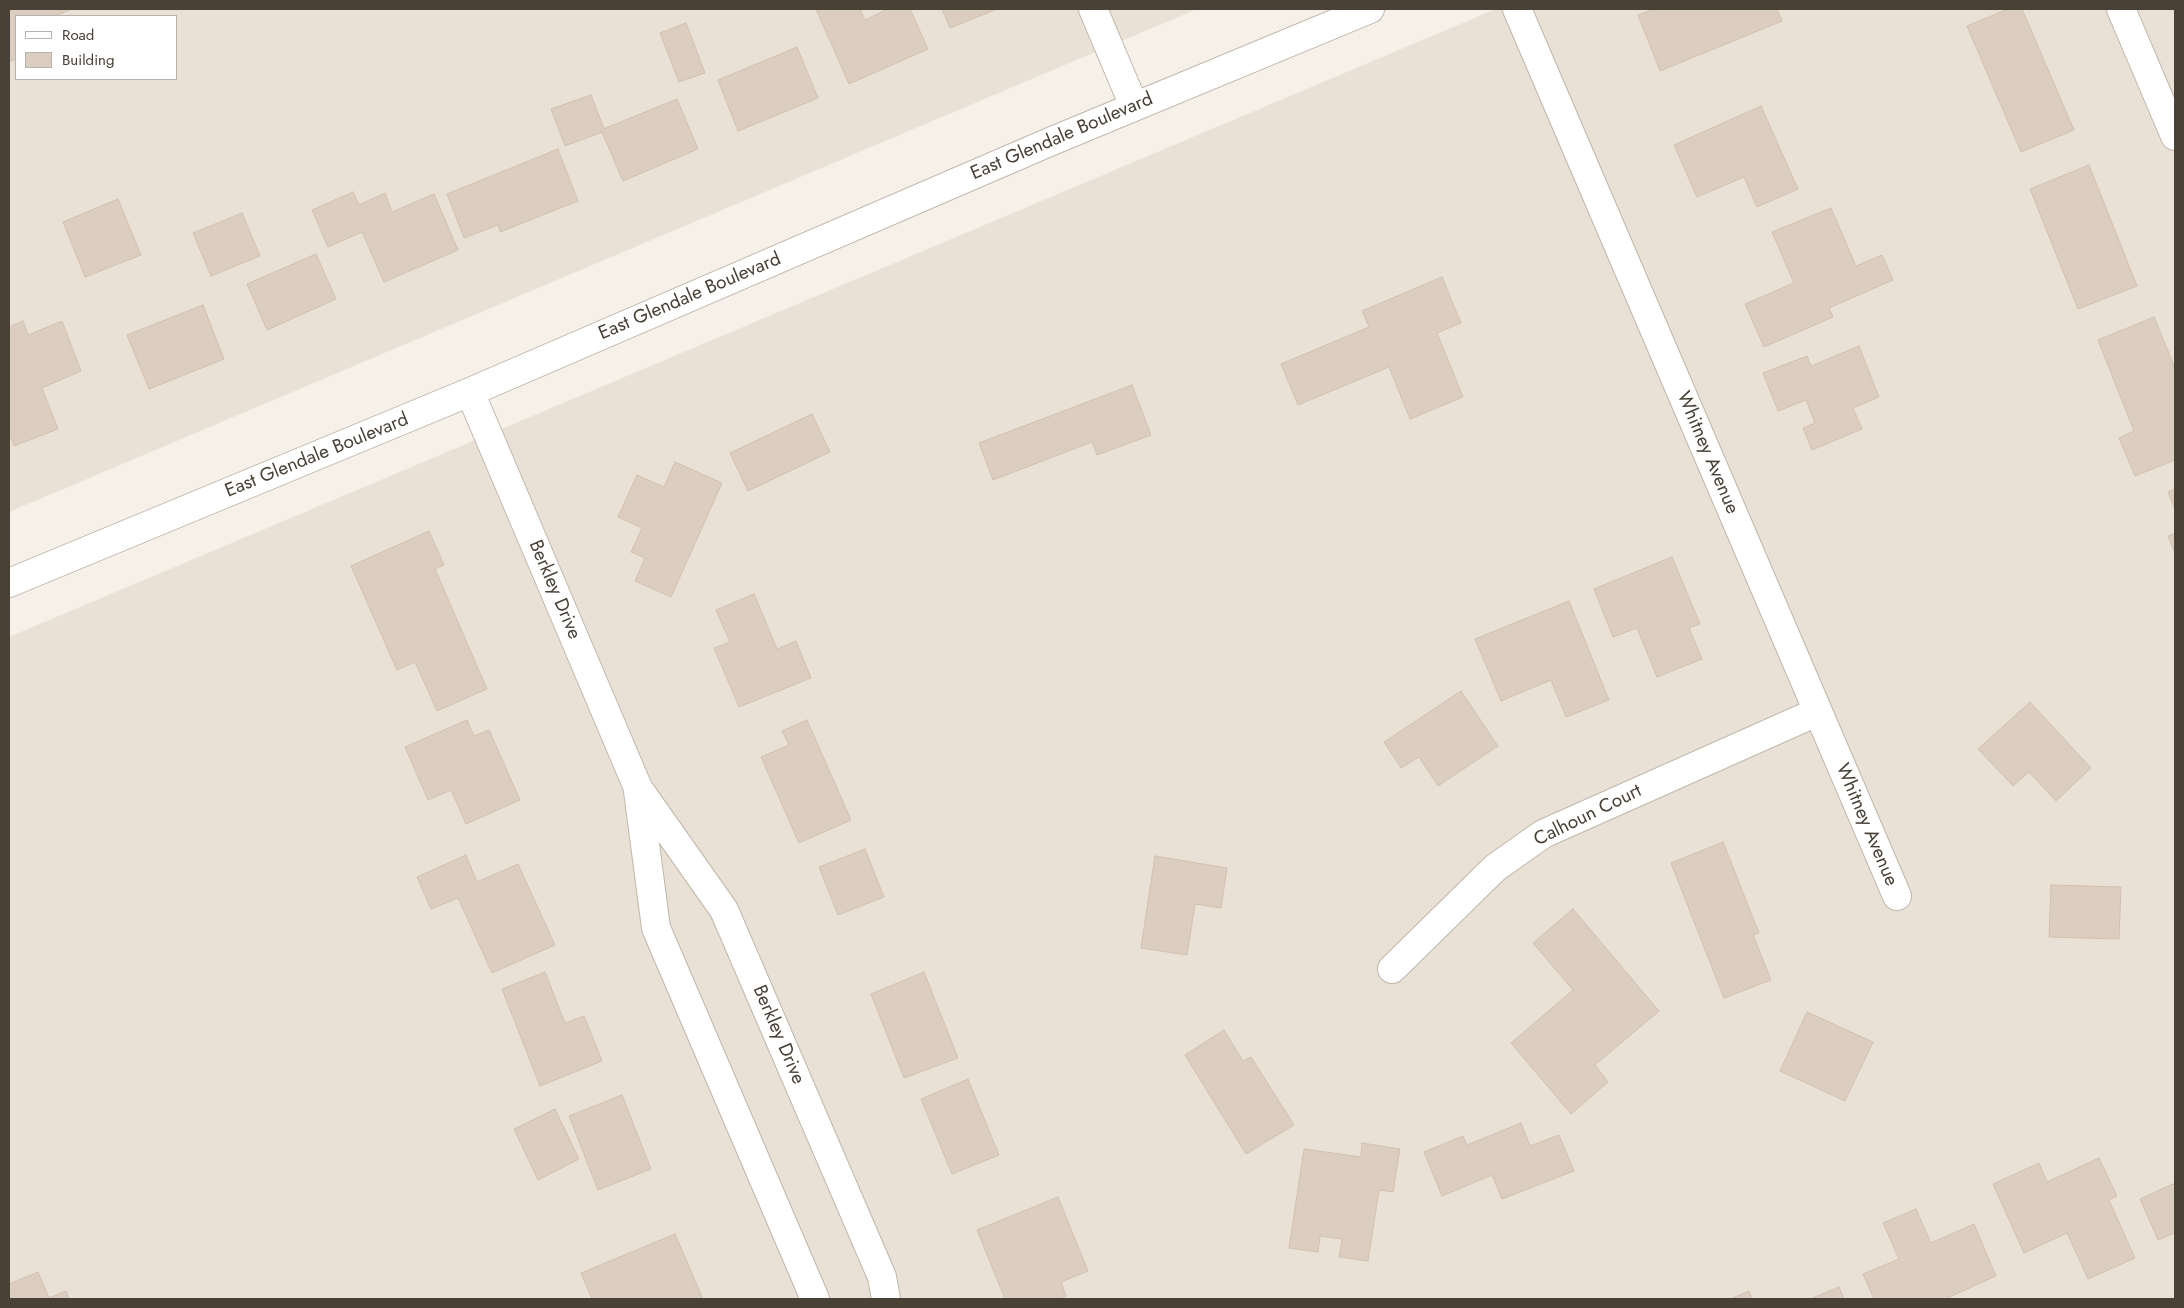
<!DOCTYPE html>
<html>
<head>
<meta charset="utf-8">
<style>
	body { margin:0 }
	#map { position:relative; width:2184px; height:1308px; overflow:hidden; background:#f5f0e8; font-family:Jost,sans-serif }
	canvas { display:block }
	.frame { position:absolute; inset:0; border:10px solid #494036; pointer-events:none }
	.legend { position:absolute; left:15px; top:15px; width:162px; height:65px; box-sizing:border-box; background:#fff; border:1px solid #b6b3af; margin:0; padding:6px 9px; list-style:none; font-size:15px; color:#494036 }
	.legend li { display:flex; align-items:center; gap:10px; height:25px }
	.legend b { width:25px; border:1px solid #b6b3af }
</style>
</head>
<body>
<div id="map">
<canvas width="2184" height="1308"></canvas>
<div class="frame"></div>
<ul class="legend">
<li><b style="height:6px;background:#fff"></b>Road</li>
<li><b style="height:14px;background:#dbcdc0"></b>Building</li>
</ul>
</div>
<script>
const ctx = document.querySelector('canvas').getContext('2d');
ctx.lineJoin = 'round';
function fill(path, color) { ctx.fillStyle = color; ctx.fill(path, 'evenodd'); }
const poly = rows => new Path2D(rows.map(r => 'M' + r).join(''));
function strokePath(path, color, width, dash) { ctx.strokeStyle = color; ctx.lineWidth = width; ctx.lineCap = dash ? 'butt' : 'round'; ctx.setLineDash(dash || []); ctx.stroke(path); }
function drawText(font, color, halo, rows, align = 'center') {
  ctx.font = font + ' Jost,sans-serif'; ctx.lineWidth = 5; ctx.setLineDash([]); ctx.textBaseline = 'middle'; ctx.strokeStyle = halo; ctx.fillStyle = color; for (const [text, x, y, turn = 0] of rows) {
    ctx.save(); ctx.translate(x, y); ctx.rotate((+turn || 0) * Math.PI / 180); ctx.textAlign = isNaN(turn) ? turn : align; if (halo) ctx.strokeText(text, 0, 0); ctx.fillText(text, 0, 0); ctx.restore();
  }
}
fill(poly([
	[9,9,1197,9,9,512],
	[16,16,176,16,176,79,16,79],
	[1496,9,2175,9,2175,1299,9,1299,9,637]
]), '#e9e1d6');
const building = poly([
	[9,9,72,9,55,16,16,16,16,59,9,62,9,9],
	[816,9,860,9,865,20,888,9,910,9,928,49,849,84,816,9],
	[942,9,997,9,950,28,942,9],
	[1655,9,1777,9,1782,21,1660,71,1638,15,1655,9],
	[2008,9,2022,9,2074,130,2021,152,1967,26,2008,9],
	[686,23,705,73,679,82,660,33,686,23],
	[797,47,818,98,738,131,718,80,797,47],
	[591,95,605,131,565,146,551,109,591,95],
	[677,99,698,149,623,181,601,130,677,99],
	[1761,106,1798,189,1757,207,1744,177,1697,197,1674,145,1761,106],
	[558,149,578,201,500,232,498,225,464,238,447,194,558,149],
	[2089,165,2137,286,2078,309,2030,189,2089,165],
	[353,192,359,205,385,193,392,212,434,194,458,250,384,282,362,232,328,247,312,210,353,192],
	[118,199,141,255,85,277,63,222,118,199],
	[1831,208,1856,266,1882,255,1893,280,1829,308,1833,317,1764,347,1745,304,1794,283,1772,232,1831,208],
	[242,213,260,256,211,276,193,233,242,213],
	[316,254,336,299,267,330,247,284,316,254],
	[1442,277,1461,323,1437,333,1463,397,1410,419,1389,367,1298,405,1281,364,1369,327,1362,311,1442,277],
	[203,305,224,359,149,389,127,335,203,305],
	[2154,317,2175,368,2175,460,2135,476,2119,438,2134,431,2098,340,2154,317],
	[23,321,28,335,62,321,81,371,42,388,58,429,14,446,9,432,9,327,23,321],
	[1859,346,1879,397,1853,408,1862,429,1812,450,1803,428,1815,423,1806,400,1778,411,1763,373,1807,356,1811,366,1859,346],
	[1132,385,1151,435,1097,455,1092,442,993,480,979,443,1132,385],
	[812,414,830,452,748,491,730,453,812,414],
	[675,462,722,483,671,597,635,581,645,558,631,552,642,528,618,517,637,475,664,487,675,462],
	[2175,489,2175,510,2168,492,2175,489],
	[429,531,444,565,435,569,487,689,437,711,415,662,397,670,351,566,429,531],
	[2175,533,2175,553,2168,536,2175,533],
	[1672,557,1700,624,1689,628,1702,659,1657,677,1637,628,1613,637,1594,589,1672,557],
	[754,594,777,649,796,641,811,678,739,707,714,648,730,642,716,610,754,594],
	[1569,601,1609,700,1566,717,1551,680,1501,701,1475,639,1569,601],
	[1461,691,1498,746,1438,786,1419,757,1401,768,1384,742,1461,691],
	[2030,702,2091,768,2056,801,2029,772,2013,786,1978,749,2030,702],
	[467,720,474,736,489,730,520,800,466,824,451,790,428,800,405,747,467,720],
	[807,720,851,820,799,843,761,757,789,745,782,731,807,720],
	[1723,842,1759,933,1753,935,1771,980,1724,998,1671,863,1723,842],
	[865,849,884,897,838,915,819,867,865,849],
	[466,855,477,882,518,864,555,945,492,973,458,898,431,909,417,877,466,855],
	[1155,856,1227,868,1221,908,1195,904,1187,955,1141,948,1155,856],
	[2051,885,2121,887,2119,939,2049,937,2051,885],
	[1573,909,1659,1011,1595,1065,1608,1082,1571,1114,1511,1043,1573,990,1533,943,1573,909],
	[545,972,565,1023,584,1016,602,1061,540,1086,502,989,545,972],
	[924,972,958,1058,904,1078,871,994,924,972],
	[1807,1012,1873,1042,1845,1101,1780,1071,1807,1012],
	[1224,1030,1243,1061,1251,1057,1294,1125,1246,1154,1185,1055,1224,1030],
	[968,1079,999,1155,952,1174,921,1099,968,1079],
	[622,1095,651,1169,598,1190,569,1116,622,1095],
	[555,1109,579,1159,538,1180,514,1129,555,1109],
	[1521,1123,1530,1146,1559,1135,1574,1171,1502,1199,1492,1175,1442,1196,1424,1152,1463,1136,1467,1145,1521,1123],
	[1362,1143,1400,1149,1393,1192,1379,1190,1368,1261,1339,1257,1342,1239,1320,1236,1318,1252,1289,1248,1304,1149,1361,1157,1362,1143],
	[2099,1158,2117,1196,2109,1200,2135,1258,2088,1279,2067,1233,2024,1253,1993,1184,2039,1163,2047,1182,2099,1158],
	[2175,1183,2175,1233,2158,1240,2140,1199,2175,1183],
	[1058,1197,1088,1271,1061,1282,1066,1296,1058,1299,1005,1299,977,1230,1058,1197],
	[1916,1209,1931,1243,1974,1224,1996,1276,1945,1299,1874,1299,1863,1274,1899,1259,1883,1223,1916,1209],
	[675,1234,703,1299,592,1299,581,1273,675,1234],
	[38,1272,49,1298,66,1291,69,1299,9,1299,9,1284,38,1272],
	[1839,1287,1844,1299,1810,1299,1839,1287],
	[1749,1291,1752,1299,1730,1299,1749,1291]
]);
fill(building, '#dbcdc0');
strokePath(building, '#d3c1af', 1);
const minor = poly([
	[1093,9,1134,106],
	[1517,9,1897,896],
	[2121,9,2175,136],
	[470,392,638,788,724,910,882,1277,886,1299],
	[638,791,656,928,815,1299],
	[1392,969,1495,868,1543,834,1817,712]
]);
const tertiary = poly([
	[9,583,470,392,1052,141,1370,9]
]);
strokePath(minor, '#c1b7aa', 30);
strokePath(tertiary, '#c1b7aa', 30);
strokePath(minor, '#fff', 28);
strokePath(tertiary, '#fff', 28);
drawText('19px', '#494036', '#fff', [
	["East Glendale Boulevard",1062,137,-23],
	["East Glendale Boulevard",690,297,-23],
	["Whitney Avenue",1707,453,67],
	["East Glendale Boulevard",317,456,-22],
	["Berkley Drive",554,590,67],
	["Calhoun Court",1588,816,-26],
	["Whitney Avenue",1866,825,67],
	["Berkley Drive",778,1035,67]
]);
</script>
</body>
</html>
